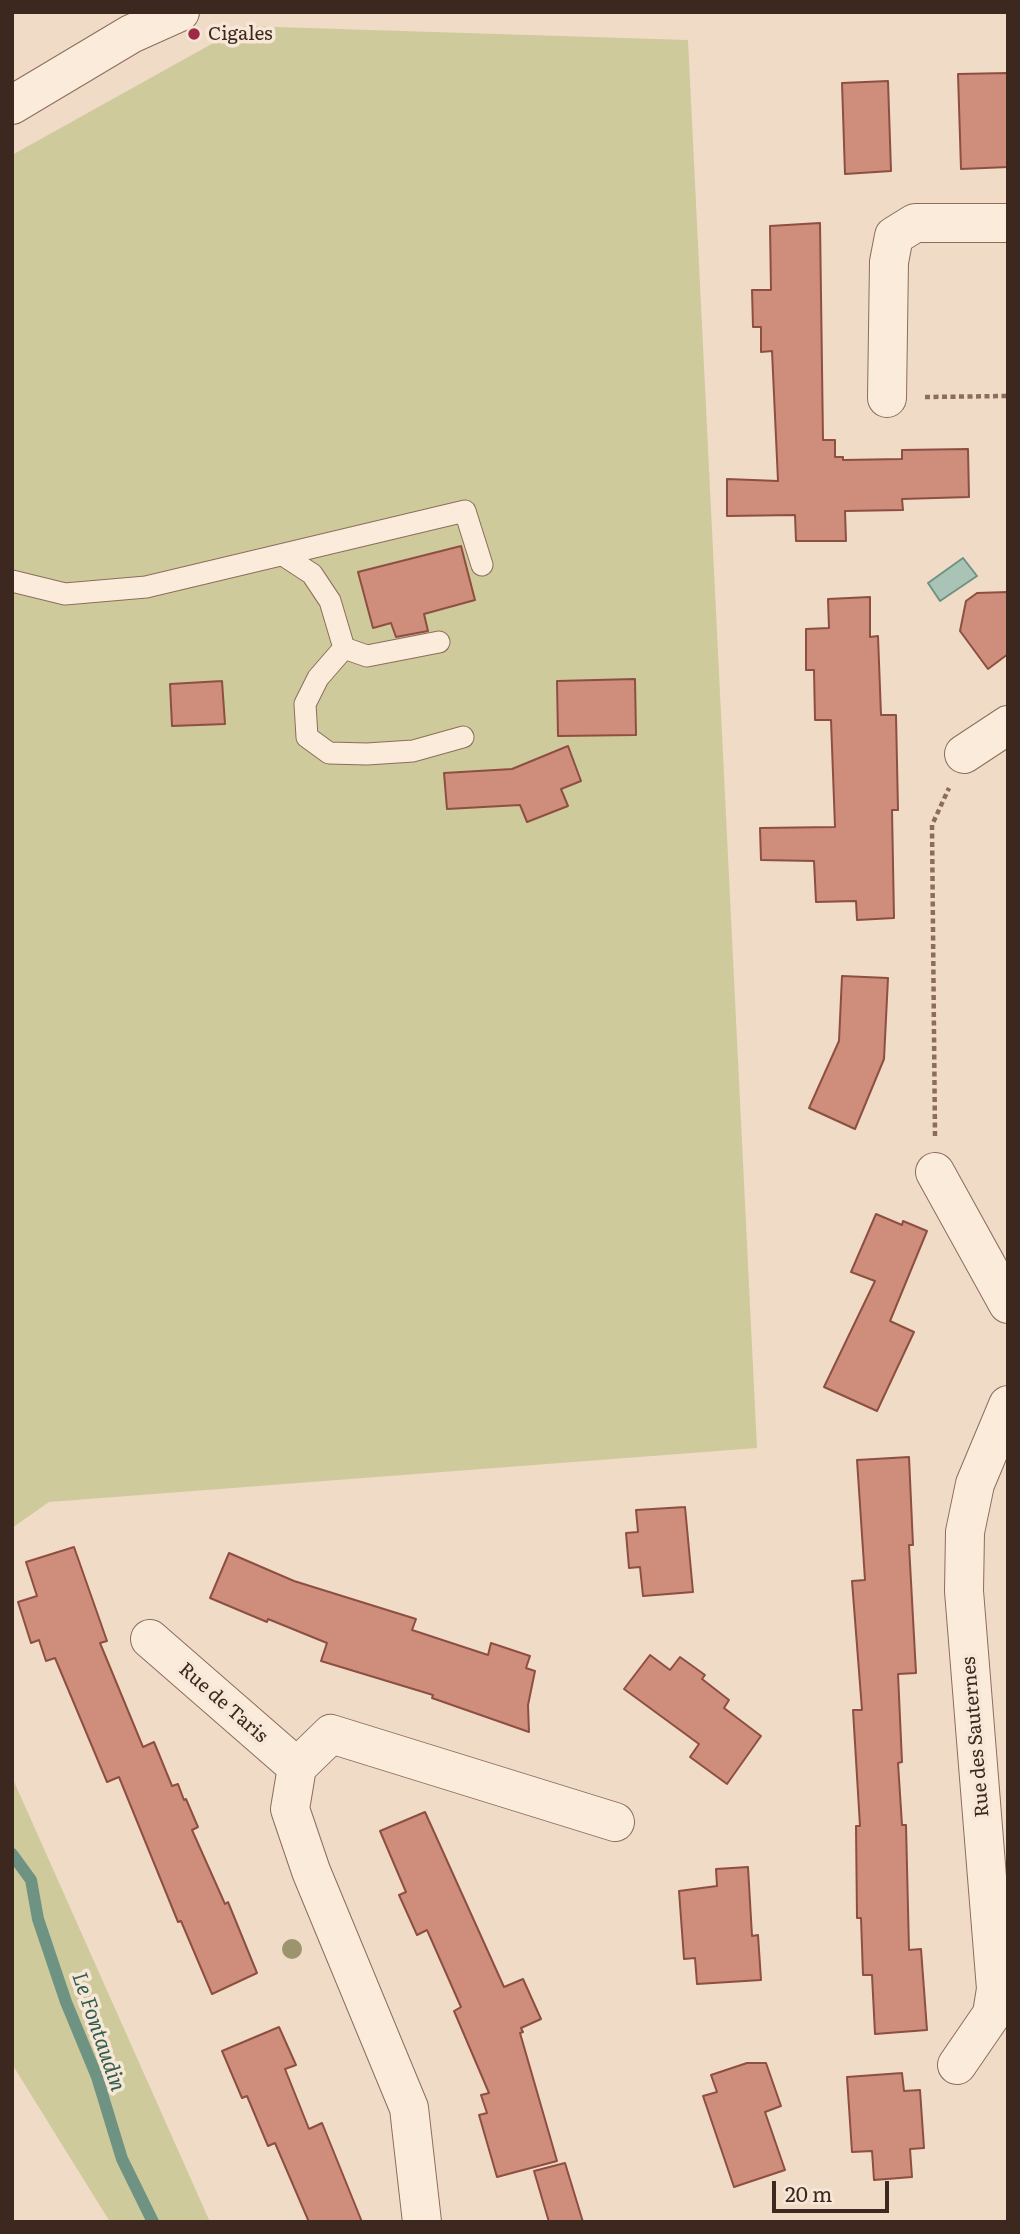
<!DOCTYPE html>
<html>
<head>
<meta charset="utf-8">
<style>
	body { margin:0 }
	#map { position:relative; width:1020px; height:2234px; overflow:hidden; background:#f0dbc7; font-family:Literata,serif }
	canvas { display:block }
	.frame { position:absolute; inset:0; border:14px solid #3d2820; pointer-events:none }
	.scale { position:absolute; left:772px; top:2181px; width:117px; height:32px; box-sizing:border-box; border:4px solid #3d2820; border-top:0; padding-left:9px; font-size:21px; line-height:24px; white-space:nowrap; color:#3d2820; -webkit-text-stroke:5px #f7e7d7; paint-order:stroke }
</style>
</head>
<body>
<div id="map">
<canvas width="1020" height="2234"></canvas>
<div class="frame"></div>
<div class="scale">20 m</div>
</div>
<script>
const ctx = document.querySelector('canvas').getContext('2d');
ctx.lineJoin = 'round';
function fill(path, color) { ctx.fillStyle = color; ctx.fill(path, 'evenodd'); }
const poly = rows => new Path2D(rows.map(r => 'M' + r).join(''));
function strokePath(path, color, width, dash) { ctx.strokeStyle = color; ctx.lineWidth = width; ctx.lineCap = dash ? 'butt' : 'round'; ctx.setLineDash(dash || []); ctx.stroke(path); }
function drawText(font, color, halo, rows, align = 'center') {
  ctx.font = font + ' Literata,serif'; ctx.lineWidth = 7; ctx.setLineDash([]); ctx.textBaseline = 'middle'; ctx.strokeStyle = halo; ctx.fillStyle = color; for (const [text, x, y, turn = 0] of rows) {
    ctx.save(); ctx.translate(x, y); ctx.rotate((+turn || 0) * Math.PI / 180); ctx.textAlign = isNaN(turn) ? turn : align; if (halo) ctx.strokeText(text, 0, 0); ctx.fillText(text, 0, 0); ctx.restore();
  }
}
fill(poly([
	[244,26,688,40,757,1448,49,1502,12,1528,12,155],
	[12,1777,210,2222,110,2222,12,2064]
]), '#cfca9b');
const water = poly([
	[963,558,977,576,940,601,928,583,963,558]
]);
fill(water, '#a9c4b6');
strokePath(water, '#6f9382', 2);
strokePath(poly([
	[12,1854,31,1880,38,1919,66,2002,97,2077,122,2159,153,2222]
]), '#6f9382', 12);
const building = poly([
	[1008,73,1008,167,961,169,958,74,1008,73],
	[888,81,891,171,845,174,842,83,888,81],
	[820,223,823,440,835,440,835,457,843,457,843,460,902,459,902,450,968,449,969,497,902,499,903,510,845,511,846,541,796,541,795,515,727,516,727,479,778,481,772,351,761,352,761,327,753,327,752,290,771,290,770,226,820,223],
	[461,546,475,600,424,614,428,631,396,637,391,623,373,628,358,572,461,546],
	[1008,592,1008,654,988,669,960,631,966,601,977,593,1008,592],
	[870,597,870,637,878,636,881,715,896,715,898,810,892,810,894,918,857,920,856,901,816,902,814,861,761,860,760,828,835,827,831,720,815,720,814,670,806,670,806,629,829,628,828,599,870,597],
	[635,679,636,735,558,736,557,681,635,679],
	[222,681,225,724,172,726,170,684,222,681],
	[568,746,581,781,561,789,568,806,527,822,520,805,447,809,444,773,512,769,568,746],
	[842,976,888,978,884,1059,855,1129,809,1108,839,1041,842,976],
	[876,1214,902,1225,903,1221,927,1231,890,1321,914,1332,877,1411,824,1387,875,1281,851,1272,876,1214],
	[909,1457,913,1545,909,1545,916,1673,898,1674,902,1762,898,1763,902,1825,906,1825,909,1950,921,1949,927,2030,875,2034,872,1975,863,1975,861,1918,857,1918,856,1826,860,1826,853,1710,862,1710,852,1581,865,1580,857,1460,909,1457],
	[685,1507,693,1592,643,1596,640,1567,629,1568,626,1533,638,1532,636,1510,685,1507],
	[74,1547,107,1641,100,1643,143,1747,154,1742,172,1786,178,1784,184,1800,186,1799,198,1827,192,1830,225,1904,228,1902,257,1973,212,1994,181,1921,178,1922,119,1777,107,1782,55,1658,46,1661,39,1640,31,1643,18,1602,37,1596,26,1562,74,1547],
	[229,1553,294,1581,416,1619,412,1630,488,1655,491,1643,530,1656,526,1668,535,1671,528,1705,529,1732,432,1698,433,1695,321,1661,327,1643,268,1619,267,1622,210,1598,229,1553],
	[650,1655,670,1670,680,1657,705,1675,702,1679,729,1700,724,1708,761,1736,727,1784,690,1757,699,1744,624,1689,650,1655],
	[425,1812,504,1987,523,1979,541,2019,521,2028,523,2032,520,2033,557,2161,497,2177,479,2115,487,2113,481,2095,489,2093,454,2011,461,2007,427,1930,417,1935,399,1895,406,1892,380,1831,425,1812],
	[748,1867,752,1936,758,1935,761,1980,697,1984,695,1958,684,1959,679,1891,717,1886,716,1869,748,1867],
	[279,2027,296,2065,285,2069,309,2129,322,2123,362,2222,309,2222,275,2143,268,2146,247,2096,242,2098,222,2051,279,2027],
	[747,2063,766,2063,781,2106,765,2112,785,2170,734,2187,703,2096,717,2092,711,2075,747,2063],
	[902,2073,904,2091,920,2090,924,2148,910,2149,912,2177,874,2180,872,2151,852,2152,847,2077,902,2073],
	[565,2163,583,2222,549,2222,534,2171,565,2163]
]);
fill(building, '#cf8e7c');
strokePath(building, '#8d4f41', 2);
const service = poly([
	[283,555,312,574,330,601,344,648,367,656,439,642],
	[12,581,65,594,146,587,465,511,482,565],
	[344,648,318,678,305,704,307,737,329,753,367,754,413,751,463,737]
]);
const minor = poly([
	[887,398,889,262,894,236,915,223,1008,223],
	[964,754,1008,725],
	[935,1172,1008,1304],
	[150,1639,297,1767],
	[957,2065,992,2014,996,1989,964,1591,965,1532,975,1484,1008,1405],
	[422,2222,409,2108,311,1871,290,1809,297,1767,331,1734,615,1822]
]);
const tertiary = poly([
	[12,105,131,34,180,12]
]);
strokePath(service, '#8d6c5c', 23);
strokePath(minor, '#8d6c5c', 40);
strokePath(tertiary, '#8d6c5c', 40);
strokePath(poly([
	[925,397,1008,396],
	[935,1136,932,825,949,788]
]), '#8d6c5c', 4.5, [5, 3.5]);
strokePath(service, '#faebdb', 21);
strokePath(minor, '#faebdb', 38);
strokePath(tertiary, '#faebdb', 38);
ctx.fillStyle = '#9c946e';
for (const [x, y] of [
	[292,1949]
]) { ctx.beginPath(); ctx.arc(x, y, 10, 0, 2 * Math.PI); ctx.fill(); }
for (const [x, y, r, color] of [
	[194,34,7,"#9e2a43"]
]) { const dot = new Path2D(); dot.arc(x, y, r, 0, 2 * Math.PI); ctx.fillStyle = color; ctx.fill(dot); strokePath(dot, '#f7e7d7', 2.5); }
drawText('19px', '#3d2820', '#f7e7d7', [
	["Cigales",208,34]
], 'left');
drawText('19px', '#3d2820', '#f7e7d7', [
	["Rue de Taris",223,1703,41],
	["Rue des Sauternes",976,1737,-95]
]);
drawText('italic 21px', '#2f5d50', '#f7e7d7', [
	["Le Fontaudin",98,2032,71]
]);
</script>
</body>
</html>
